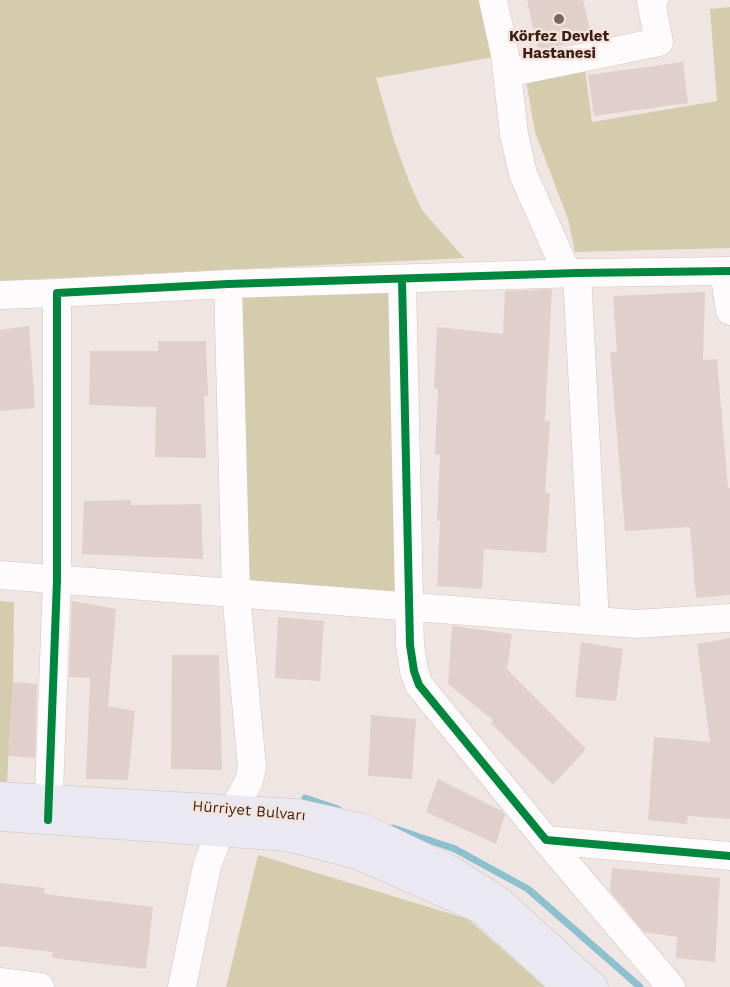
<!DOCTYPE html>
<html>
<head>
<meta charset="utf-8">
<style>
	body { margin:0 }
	canvas { display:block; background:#efe6e3 }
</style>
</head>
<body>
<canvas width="730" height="987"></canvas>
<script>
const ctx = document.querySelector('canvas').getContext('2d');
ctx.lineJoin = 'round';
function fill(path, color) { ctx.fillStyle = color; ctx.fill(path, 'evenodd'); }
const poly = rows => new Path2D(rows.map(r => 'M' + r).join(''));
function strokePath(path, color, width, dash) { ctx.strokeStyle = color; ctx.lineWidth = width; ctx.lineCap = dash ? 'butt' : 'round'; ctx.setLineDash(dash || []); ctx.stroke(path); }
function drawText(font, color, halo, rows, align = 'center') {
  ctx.font = font + ' "Work Sans",sans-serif'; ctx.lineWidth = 5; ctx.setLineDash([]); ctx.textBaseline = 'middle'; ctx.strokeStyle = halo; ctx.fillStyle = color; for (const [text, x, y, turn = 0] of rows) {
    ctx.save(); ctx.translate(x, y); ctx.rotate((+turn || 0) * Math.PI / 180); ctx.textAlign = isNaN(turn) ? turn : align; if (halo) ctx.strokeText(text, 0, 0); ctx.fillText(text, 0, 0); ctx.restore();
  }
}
fill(poly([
	[0,0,481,0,494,57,376,78,394,140,410,184,422,210,464,258,0,281],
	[730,7,730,248,575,252,568,219,535,132,526,81,585,70,592,122,717,101,710,9],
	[402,279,409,608,236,594,228,285],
	[0,601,14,602,13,682,7,783,0,785],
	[258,855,468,919,545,987,226,987]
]), '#d5ccae');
strokePath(poly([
	[305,798,338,809],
	[393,828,455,849,528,889,640,987]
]), '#8dc0cf', 7);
fill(poly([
	[527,0,583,0,592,39,538,50],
	[683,62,688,103,594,116,588,75],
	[552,289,545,421,550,421,545,493,550,493,546,553,484,549,482,589,437,586,440,521,437,521,440,455,435,454,438,389,434,388,437,327,503,334,505,291],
	[705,292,703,360,717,359,728,488,730,488,730,595,696,598,690,527,625,531,610,352,617,352,613,296],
	[29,326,35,408,0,411,0,330],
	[158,341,206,341,208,396,204,396,206,458,155,457,156,407,89,405,90,351,158,351],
	[131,500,131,505,201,504,203,559,82,554,84,501],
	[72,601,116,609,108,706,135,711,128,780,86,779,90,678,69,677],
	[278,617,324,621,320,681,275,678],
	[452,626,512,634,507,669,586,749,553,785,491,723,493,720,448,684],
	[730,638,730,819,688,816,687,824,648,820,654,737,710,742,697,644],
	[581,642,623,649,616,701,575,697],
	[172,655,219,655,222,770,171,769],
	[13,682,37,684,35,758,9,756],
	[371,715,416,719,412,779,368,776],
	[438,779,502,811,505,815,496,844,426,812],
	[612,868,720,878,715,962,676,958,677,937,644,932,610,891],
	[0,883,45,888,44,894,153,907,146,969,52,958,53,952,0,946]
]), '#e0cfca');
const minor = poly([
	[493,0,505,55,514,134,523,174,567,273],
	[507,73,659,42,651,1,654,0],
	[724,271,730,311],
	[577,273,595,621],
	[402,279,410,645,414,671,419,685,546,840,730,856],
	[0,295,57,293],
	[0,575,595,621,637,624,730,618],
	[48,820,57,580,57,293,228,284,577,273,730,271],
	[546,840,671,987],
	[0,982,40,987],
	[182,987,207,866,216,842,249,781,252,767,236,594,228,284]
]);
const major = poly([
	[0,796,297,813,363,828,453,871,501,902,594,987],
	[0,817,287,837,357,855,482,910,566,987]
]);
strokePath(minor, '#d6c2bb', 29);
strokePath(major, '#cbc1bd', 29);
strokePath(minor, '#fdfbfb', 28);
strokePath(major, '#eae9f1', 28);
strokePath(poly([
	[402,279,410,645,414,671,419,685,546,840,730,856],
	[48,820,57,580,57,293,228,284,577,273,730,271]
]), '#00873e', 8);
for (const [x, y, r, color] of [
	[559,19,6,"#7b655c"]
]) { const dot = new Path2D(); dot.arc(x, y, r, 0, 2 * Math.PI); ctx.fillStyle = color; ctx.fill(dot); strokePath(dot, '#f4e4de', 2); }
drawText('bold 15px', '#3c1f14', '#f4e4de', [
	["Körfez Devlet",559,37],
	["Hastanesi",559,54]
]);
drawText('15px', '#3c1f14', '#f4e4de', [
	["Hürriyet Bulvarı",249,811,5]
]);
</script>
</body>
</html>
